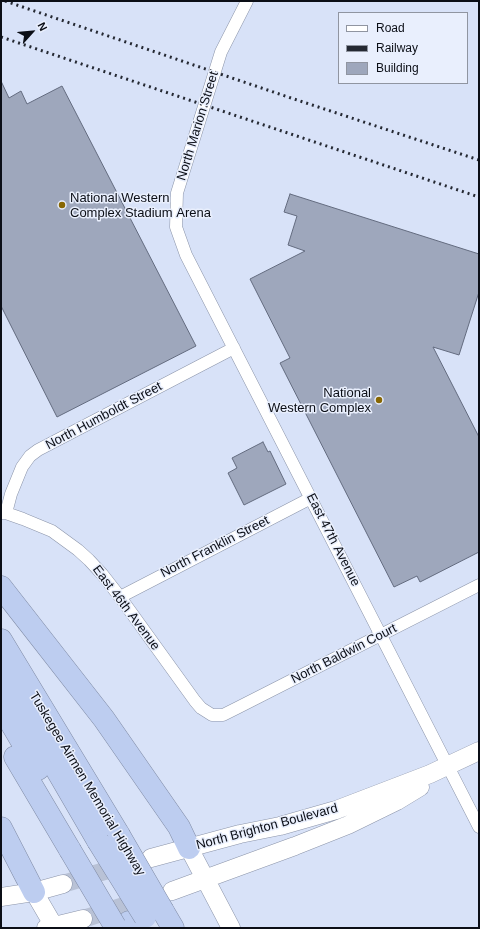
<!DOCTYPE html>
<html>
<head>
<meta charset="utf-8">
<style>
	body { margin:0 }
	#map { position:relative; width:480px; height:929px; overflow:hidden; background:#d8e2f8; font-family:Helvetica,sans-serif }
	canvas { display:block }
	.frame { position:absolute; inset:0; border:2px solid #0b0e16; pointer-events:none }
	.legend { position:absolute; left:338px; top:12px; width:130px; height:72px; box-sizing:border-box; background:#e9effd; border:1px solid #9095a1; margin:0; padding:5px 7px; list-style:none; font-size:12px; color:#0b0e16 }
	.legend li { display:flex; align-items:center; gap:8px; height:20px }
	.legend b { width:20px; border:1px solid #9095a1 }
	.north { position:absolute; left:12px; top:12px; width:40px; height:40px; -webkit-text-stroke:3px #e9effd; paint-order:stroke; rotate:63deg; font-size:11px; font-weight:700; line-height:16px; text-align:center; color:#0b0e16 }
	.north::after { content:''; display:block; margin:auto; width:14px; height:18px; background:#0b0e16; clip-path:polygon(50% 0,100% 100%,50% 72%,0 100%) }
</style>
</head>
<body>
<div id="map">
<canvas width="480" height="929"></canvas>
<div class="frame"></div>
<ul class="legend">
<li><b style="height:5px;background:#fff"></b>Road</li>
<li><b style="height:5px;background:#252933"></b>Railway</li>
<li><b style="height:11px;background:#9ea7bc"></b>Building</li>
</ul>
<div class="north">N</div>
</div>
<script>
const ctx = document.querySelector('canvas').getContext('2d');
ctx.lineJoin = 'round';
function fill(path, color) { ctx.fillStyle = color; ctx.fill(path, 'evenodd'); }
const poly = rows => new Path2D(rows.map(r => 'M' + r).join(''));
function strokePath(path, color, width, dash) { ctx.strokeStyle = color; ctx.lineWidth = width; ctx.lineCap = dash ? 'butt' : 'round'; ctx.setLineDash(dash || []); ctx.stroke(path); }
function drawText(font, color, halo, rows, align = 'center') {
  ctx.font = font + ' Helvetica,sans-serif'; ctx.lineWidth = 3; ctx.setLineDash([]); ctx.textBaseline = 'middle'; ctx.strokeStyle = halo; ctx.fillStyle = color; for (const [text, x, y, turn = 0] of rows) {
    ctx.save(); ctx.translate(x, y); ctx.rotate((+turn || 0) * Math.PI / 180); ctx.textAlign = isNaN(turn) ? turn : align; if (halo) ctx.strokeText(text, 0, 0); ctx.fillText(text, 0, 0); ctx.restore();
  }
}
const building = poly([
	[1,81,9,98,21,91,27,104,62,86,196,346,57,417,1,306,1,81],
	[290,194,479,254,479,292,459,355,433,347,479,437,479,552,420,582,417,576,394,587,280,363,290,358,250,279,305,251,288,245,297,216,284,212,290,194],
	[263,442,268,452,270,451,286,484,244,505,228,473,237,468,232,458,263,442]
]);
fill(building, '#9ea7bc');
strokePath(building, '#636b7f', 1);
strokePath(poly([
	[63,884,127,864],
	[83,919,149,898]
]), '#b9c2d6', 18, [18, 9]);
const street = poly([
	[247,1,221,52,177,193,176,227,186,255,479,827],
	[1,513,6,513,23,519,52,531,78,550,89,560,102,574,120,597,195,701,201,708,212,715,223,715,237,708,479,585],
	[6,513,11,494,22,467,30,456,38,450,234,348],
	[120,597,311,498]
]);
const secondary = poly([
	[189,848,231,928],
	[151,858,240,834,280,826,336,810,430,774,479,751],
	[172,891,295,846,348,825,397,801,420,787],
	[34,892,55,928],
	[1,897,34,892,63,884],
	[46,928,83,919]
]);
const highway = poly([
	[1,587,104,719,179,827,189,848],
	[1,640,119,835],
	[1,674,98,841],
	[1,706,38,769],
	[15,757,70,850],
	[1,828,34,892],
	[163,911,173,928],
	[129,922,133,928]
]);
strokePath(street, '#8b94a9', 13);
strokePath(secondary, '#8b94a9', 19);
strokePath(highway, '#7f8aa4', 23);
strokePath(street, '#fff', 12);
strokePath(secondary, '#fff', 18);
strokePath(highway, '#bdcdf0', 22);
strokePath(poly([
	[5,1,294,99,479,160],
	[1,37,479,197]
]), '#252933', 3, [2, 4]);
const highwayBridge = poly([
	[119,835,163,911],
	[98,841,145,917],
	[70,850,115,926]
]);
strokePath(highwayBridge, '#7f8aa4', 23, []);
strokePath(highwayBridge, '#bdcdf0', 22);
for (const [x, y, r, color] of [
	[62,205,4,"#886703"],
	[379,400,4,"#886703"]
]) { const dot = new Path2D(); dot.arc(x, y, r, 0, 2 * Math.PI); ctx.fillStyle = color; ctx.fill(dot); strokePath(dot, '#e9effd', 1.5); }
drawText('13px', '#0b0e16', '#e9effd', [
	["North Marion Street",198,126,-73],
	["North Humboldt Street",104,416,-28],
	["East 47th Avenue",333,540,63],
	["North Franklin Street",215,547,-27],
	["East 46th Avenue",126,608,53],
	["North Baldwin Court",344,654,-27],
	["Tuskegee Airmen Memorial Highway",87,784,59],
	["North Brighton Boulevard",267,827,-15]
]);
drawText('13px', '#0b0e16', '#e9effd', [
	["National Western",70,198],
	["Complex Stadium Arena",70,213],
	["National",371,393,"right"],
	["Western Complex",371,408,"right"]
], 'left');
</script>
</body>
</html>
